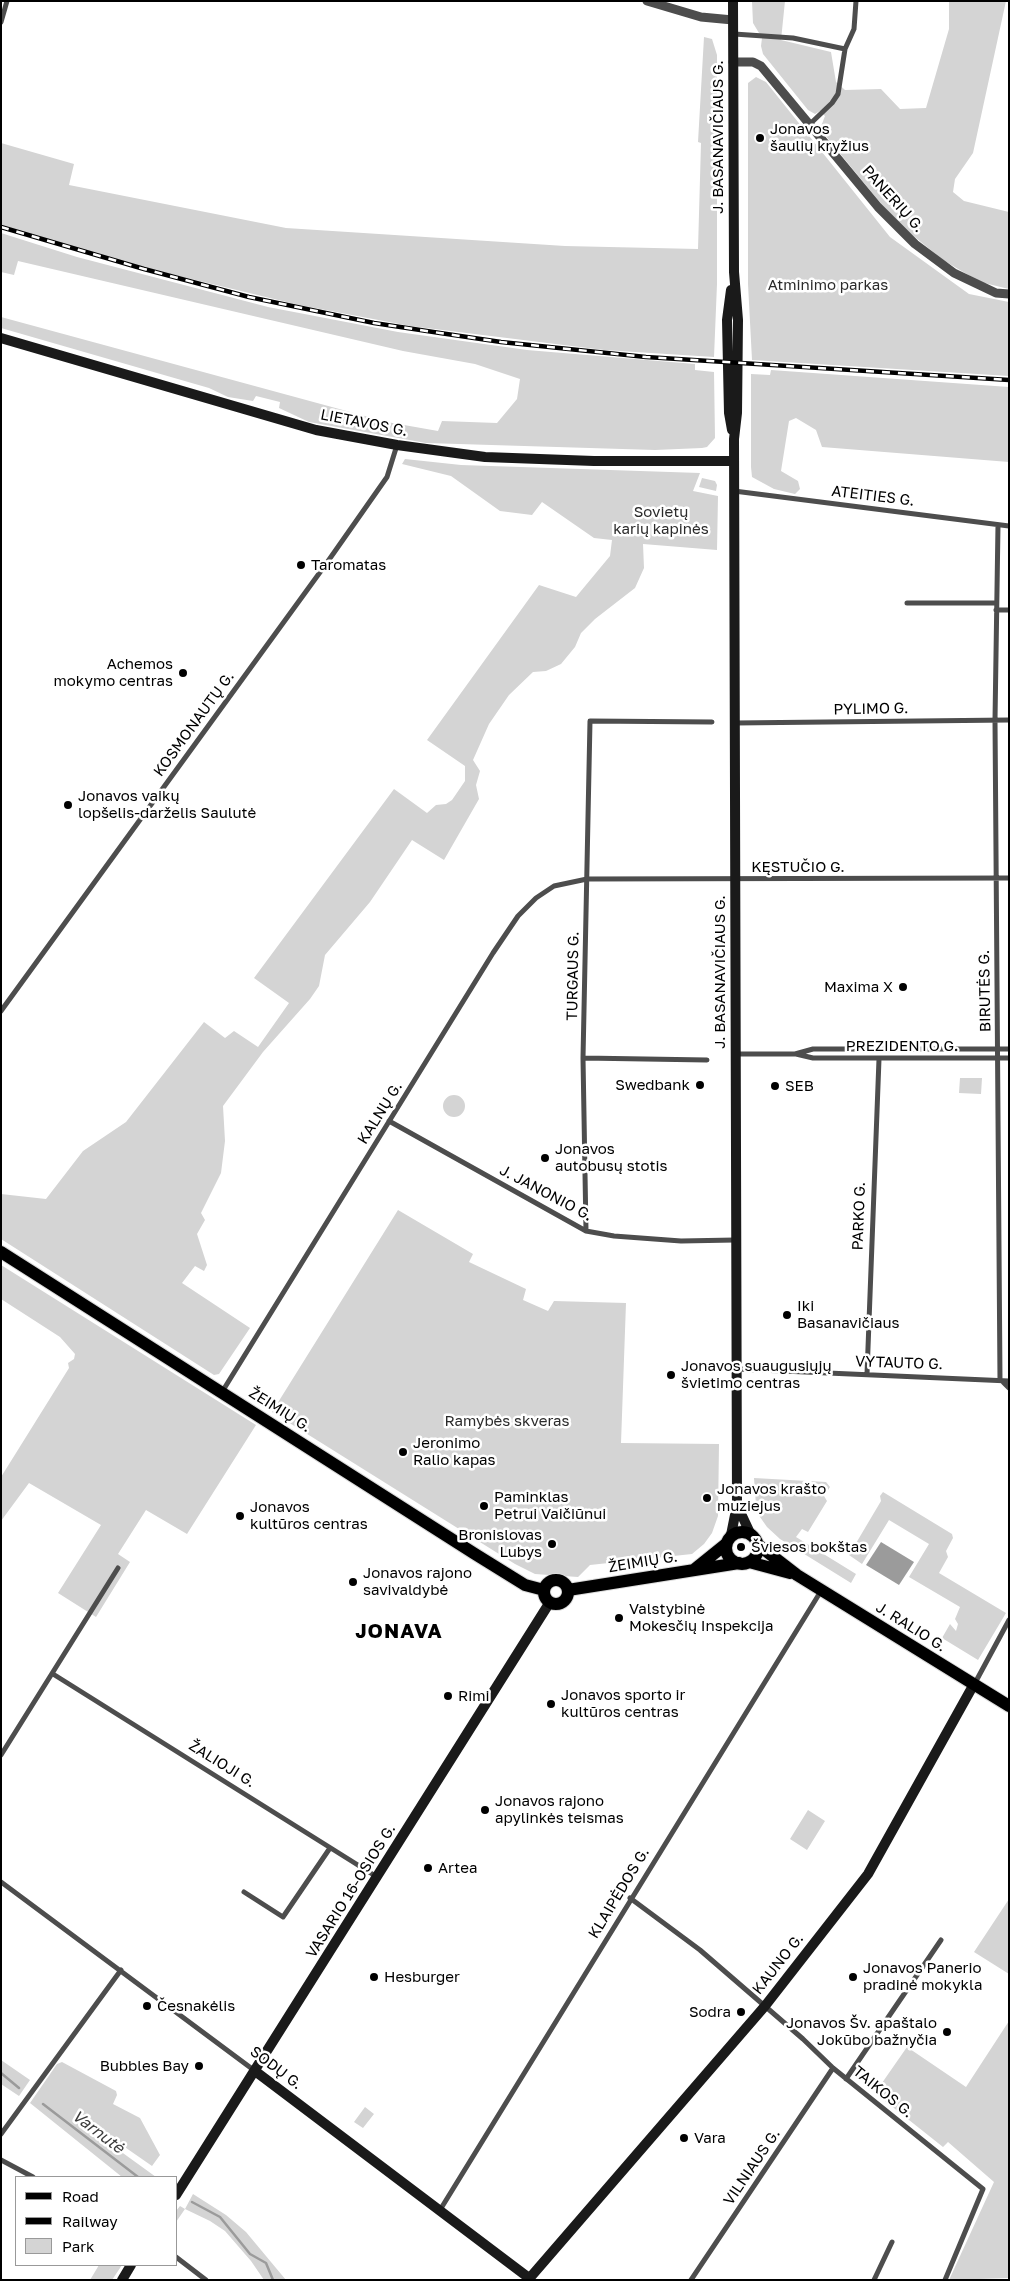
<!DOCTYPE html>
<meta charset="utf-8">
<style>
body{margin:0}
#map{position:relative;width:1010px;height:2281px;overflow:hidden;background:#fff;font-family:"Golos Text",sans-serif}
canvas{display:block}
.frame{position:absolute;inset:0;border:2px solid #000;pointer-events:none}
.legend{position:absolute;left:15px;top:2176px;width:162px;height:90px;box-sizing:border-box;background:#fff;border:1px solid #999;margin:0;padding:6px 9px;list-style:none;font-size:15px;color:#000}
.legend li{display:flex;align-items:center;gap:10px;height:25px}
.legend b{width:25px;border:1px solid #999}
</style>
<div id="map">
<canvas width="1010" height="2281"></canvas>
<div class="frame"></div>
<ul class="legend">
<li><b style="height:6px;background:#000"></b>Road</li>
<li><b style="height:6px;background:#000"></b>Railway</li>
<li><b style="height:14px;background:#d4d4d4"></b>Park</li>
</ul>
</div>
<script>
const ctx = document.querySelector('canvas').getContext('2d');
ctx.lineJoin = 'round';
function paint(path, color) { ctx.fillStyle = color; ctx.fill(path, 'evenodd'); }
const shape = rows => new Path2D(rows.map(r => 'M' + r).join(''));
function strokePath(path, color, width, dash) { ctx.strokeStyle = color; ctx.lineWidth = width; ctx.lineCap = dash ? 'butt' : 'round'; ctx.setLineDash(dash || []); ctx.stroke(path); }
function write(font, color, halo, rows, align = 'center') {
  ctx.font = font + ' "Golos Text",sans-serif'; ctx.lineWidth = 5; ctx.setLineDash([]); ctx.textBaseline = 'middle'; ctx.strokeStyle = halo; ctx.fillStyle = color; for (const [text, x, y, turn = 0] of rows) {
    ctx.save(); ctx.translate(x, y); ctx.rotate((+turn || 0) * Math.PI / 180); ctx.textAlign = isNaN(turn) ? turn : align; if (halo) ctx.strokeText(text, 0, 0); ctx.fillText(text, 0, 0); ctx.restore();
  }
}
const green = shape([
 [752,1,785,1,781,40,831,52,836,82,845,90,881,89,900,109,926,108,949,29,949,1,1006,1,973,153,955,179,953,192,964,201,1009,212,1009,289,980,282,943,260,905,229,878,200,820,129,825,116,820,111,815,114,808,110,763,54,761,46,762,38,753,23],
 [704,37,712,39,717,55,717,284,714,357,604,350,410,326,299,305,162,272,73,248,1,225,1,143,74,164,69,185,286,228,565,246,698,249,701,143,698,142],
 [756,77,766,82,890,237,969,294,1009,302,1009,376,752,360,748,284,748,83],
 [1,233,77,257,268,307,398,332,527,350,695,364,695,370,714,372,715,438,707,447,702,448,655,450,426,443,309,422,279,408,280,402,256,396,253,401,228,397,209,388,1,328,1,317,387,422,438,431,442,421,497,423,517,399,520,379,475,364,403,351,18,261,14,275,1,272],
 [771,370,1009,387,1009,462,822,447,816,430,796,418,789,421,781,471,798,481,800,489,795,494,774,489,752,477,751,467,751,374,770,375],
 [405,459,461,465,700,473,693,491,718,496,717,550,643,544,644,568,635,588,595,619,581,633,575,647,561,664,546,671,533,672,509,695,489,724,473,760,480,771,476,785,479,799,444,860,412,840,370,902,325,955,319,986,310,999,263,1052,223,1106,225,1141,221,1173,201,1213,205,1220,197,1234,207,1265,204,1271,195,1266,182,1283,250,1328,219,1374,214,1375,1,1239,1,1194,46,1199,83,1151,126,1122,204,1022,225,1038,234,1031,258,1047,289,1003,254,978,394,789,427,813,436,805,446,804,452,800,465,781,465,766,427,740,539,585,576,597,610,556,612,540,594,538,542,502,532,515,500,511,451,476,402,464],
 [702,478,715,481,717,485,716,491,699,487],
 [960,1078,982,1078,981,1094,959,1093],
 '443 1106a11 11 0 1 1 22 0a11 11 0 1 1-22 0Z',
 [398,1210,473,1254,469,1262,526,1289,523,1300,548,1311,554,1301,626,1303,621,1443,719,1444,718,1516,712,1533,704,1544,692,1554,590,1565,578,1577,535,1574,515,1564,272,1412],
 [1,1265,256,1425,187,1534,146,1510,118,1554,130,1562,96,1617,58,1593,101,1525,29,1483,1,1521,1,1477,69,1368,68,1363,74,1359,75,1354,60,1337,1,1299],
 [754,1478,826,1482,830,1487,824,1496,827,1501,808,1532,802,1529,796,1537,856,1574,851,1583,780,1539,767,1527,760,1517,756,1505],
 [883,1492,952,1534,953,1538,946,1551,948,1557,939,1573,1006,1613,978,1660,942,1638,950,1624,956,1631,958,1624,955,1619,960,1607,909,1577,929,1544,889,1520,862,1564,849,1555,881,1501,880,1496],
 [808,1810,825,1821,807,1850,790,1839],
 [1009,1899,1009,1974,974,1952],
 [1009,2021,1009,2278,949,2280,994,2182,948,2142,943,2147,875,2093,907,2047,966,2087],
 [1,2060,30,2080,19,2096,1,2084],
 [62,2062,116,2091,117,2095,113,2104,140,2118,160,2155,152,2166,83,2118,80,2122,156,2177,122,2177,30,2103,57,2064],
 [365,2107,374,2114,363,2128,354,2122],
 [193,2194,226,2215,246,2232,286,2280,264,2280,251,2261,225,2231,210,2221,185,2209,176,2222,176,2211,180,2206,185,2209],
 [99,2265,122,2265,112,2280,90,2280]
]);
const water = shape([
 [881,1542,914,1562,899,1585,866,1565]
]);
const stream = shape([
 [1,2073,19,2088],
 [43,2104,138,2177],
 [192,2202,220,2217,250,2254,266,2263,273,2280]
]);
const minor = shape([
 [1,22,7,1],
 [734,34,793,38,845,49],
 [810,124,832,103,838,94,845,49,854,29,856,1],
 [734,491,1009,526],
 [998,525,995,720,1000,1380],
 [907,603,996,603],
 [996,610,1009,610],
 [735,723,1009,720],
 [1,1011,326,564,387,477,397,445],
 [735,1054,795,1054,813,1049,1009,1049],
 [796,1054,813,1058,1009,1058],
 [583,1058,707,1060],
 [389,1121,586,1231,614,1236,681,1241,735,1240],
 [586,1231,583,1058,590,721,712,722],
 [737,1369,1009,1381],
 [867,1374,879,1059],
 [1001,1380,1009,1388],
 [222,1392,493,953,518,916,536,898,554,886,587,879,1009,878],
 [53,1674,377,1877],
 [975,1683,1009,1620],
 [1,1755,118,1568],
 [1,1882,255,2071],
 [244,1892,283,1917,330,1848],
 [630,1898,700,1950,803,2039,833,2068,983,2189,945,2280],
 [846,2079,941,1940],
 [1,2134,121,1970],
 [1,2160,33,2177],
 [440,2210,821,1591],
 [176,2257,206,2280],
 [691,2280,833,2068],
 [874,2280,892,2242]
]);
const tertiary = shape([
 [647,1,701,17,733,20],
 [733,62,753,62,761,66,878,207,915,244,954,273,996,293,1009,294]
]);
const secondary = shape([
 [731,290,727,320,729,413,732,430],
 [1,338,316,430,397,445,485,457,594,461,734,461],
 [737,1505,751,1535],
 [731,1535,737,1505,734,439,737,413,738,320,734,272,733,1],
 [255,2071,529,2278],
 [176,2195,550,1602],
 [122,2280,131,2265],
 [528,2280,765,2006,868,1874,974,1684]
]);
const primary = shape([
 [1,1252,475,1554,525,1585,544,1590],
 '726 1548a16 16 0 1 1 32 0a16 16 0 1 1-32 0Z',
 [757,1544,797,1575,1009,1706],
 [749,1562,790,1573],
 [695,1569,726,1544],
 '544 1592a12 12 0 1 1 24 0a12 12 0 1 1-24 0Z',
 [568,1590,739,1563]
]);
const rail = shape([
 [1,227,144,269,249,297,374,323,440,333,501,342,646,357,1009,380]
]);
const markers = [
 [760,138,5,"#000"],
 [301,565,5,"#000"],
 [183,673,5,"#000"],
 [68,805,5,"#000"],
 [903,987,5,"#000"],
 [700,1085,5,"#000"],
 [775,1086,5,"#000"],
 [545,1158,5,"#000"],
 [787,1315,5,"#000"],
 [671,1375,5,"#000"],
 [403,1452,5,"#000"],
 [707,1498,5,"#000"],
 [484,1506,5,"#000"],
 [240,1516,5,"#000"],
 [552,1544,5,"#000"],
 [741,1547,5,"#000"],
 [353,1582,5,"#000"],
 [619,1618,5,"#000"],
 [448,1696,5,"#000"],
 [551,1704,5,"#000"],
 [485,1810,5,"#000"],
 [428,1868,5,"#000"],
 [374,1977,5,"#000"],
 [853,1977,5,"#000"],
 [147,2006,5,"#000"],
 [741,2012,5,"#000"],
 [947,2032,5,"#000"],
 [199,2066,5,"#000"],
 [684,2138,5,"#000"]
];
const poiNames = [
 ["Jonavos",770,129],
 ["šaulių kryžius",770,146],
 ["Taromatas",311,565],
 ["Achemos",173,664,"right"],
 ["mokymo centras",173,681,"right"],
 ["Jonavos vaikų",78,796],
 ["lopšelis-darželis Saulutė",78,813],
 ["Maxima X",893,987,"right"],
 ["Swedbank",690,1085,"right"],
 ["SEB",785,1086],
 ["Jonavos",555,1149],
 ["autobusų stotis",555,1166],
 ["Iki",797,1306],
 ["Basanavičiaus",797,1323],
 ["Jonavos suaugusiųjų",681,1366],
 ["švietimo centras",681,1383],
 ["Jeronimo",413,1443],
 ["Ralio kapas",413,1460],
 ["Jonavos krašto",717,1489],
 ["muziejus",717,1506],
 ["Paminklas",494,1497],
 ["Petrui Vaičiūnui",494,1514],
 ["Jonavos",250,1507],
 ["kultūros centras",250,1524],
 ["Bronislovas",542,1535,"right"],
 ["Lubys",542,1552,"right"],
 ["Šviesos bokštas",751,1547],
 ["Jonavos rajono",363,1573],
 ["savivaldybė",363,1590],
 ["Valstybinė",629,1609],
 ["Mokesčių Inspekcija",629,1626],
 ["Jonavos sporto ir",561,1695],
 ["kultūros centras",561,1712],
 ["Rimi",458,1696],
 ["Jonavos rajono",495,1801],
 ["apylinkės teismas",495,1818],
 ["Artea",438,1868],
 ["Jonavos Panerio",863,1968],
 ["pradinė mokykla",863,1985],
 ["Hesburger",384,1977],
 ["Česnakėlis",157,2006],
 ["Sodra",731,2012,"right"],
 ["Jonavos Šv. apaštalo",937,2023,"right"],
 ["Jokūbo bažnyčia",937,2040,"right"],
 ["Bubbles Bay",189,2066,"right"],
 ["Vara",694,2138]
];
const streetNames = [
 ["J. BASANAVIČIAUS G.",718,137,-90],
 ["PANERIŲ G.",893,199,48],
 ["LIETAVOS G.",364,423,11],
 ["ATEITIES G.",873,496,7],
 ["PYLIMO G.",871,709,-1],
 ["KOSMONAUTŲ G.",194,724,-54],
 ["KĘSTUČIO G.",798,867],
 ["J. BASANAVIČIAUS G.",720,972,-90],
 ["TURGAUS G.",573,976,-89],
 ["BIRUTĖS G.",985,991,-91],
 ["PREZIDENTO G.",902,1046],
 ["KALNŲ G.",380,1113,-58],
 ["J. JANONIO G.",546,1193,28],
 ["PARKO G.",859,1216,-88],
 ["VYTAUTO G.",899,1363,2],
 ["ŽEIMIŲ G.",280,1410,32],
 ["ŽEIMIŲ G.",643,1562,-9],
 ["J. RALIO G.",911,1627,32],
 ["ŽALIOJI G.",222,1764,32],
 ["VASARIO 16-OSIOS G.",351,1891,-58],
 ["KLAIPĖDOS G.",619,1893,-59],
 ["KAUNO G.",778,1964,-52],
 ["SODŲ G.",276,2068,37],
 ["TAIKOS G.",883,2092,39],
 ["VILNIAUS G.",752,2167,-56]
];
const parkNames = [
 ["Atminimo parkas",828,285],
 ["Sovietų",661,512],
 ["karių kapinės",661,529],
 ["Ramybės skveras",507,1421]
];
const waterNames = [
 ["Varnutė",98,2132,37]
];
const districtNames = [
 ["JONAVA",399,1632]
];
paint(green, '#d4d4d4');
paint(water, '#9b9b9b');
strokePath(stream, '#9b9b9b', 2.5);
strokePath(primary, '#dbdbdb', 14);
strokePath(minor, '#4d4d4d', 5);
strokePath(tertiary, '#4d4d4d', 9);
strokePath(secondary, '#1a1a1a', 10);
strokePath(primary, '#000', 12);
strokePath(rail, '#000', 4.5);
strokePath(rail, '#fff', 2.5, [8]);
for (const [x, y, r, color] of markers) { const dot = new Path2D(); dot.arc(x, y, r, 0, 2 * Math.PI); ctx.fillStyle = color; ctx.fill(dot); strokePath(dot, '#fff', 2); }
write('15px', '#000', '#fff', poiNames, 'left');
write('15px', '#000', '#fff', streetNames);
write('15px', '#2b2b2b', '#fff', parkNames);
write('italic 16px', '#3c3c3c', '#fff', waterNames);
ctx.letterSpacing = '1px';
write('bold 20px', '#000', '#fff', districtNames);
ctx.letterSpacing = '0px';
</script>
